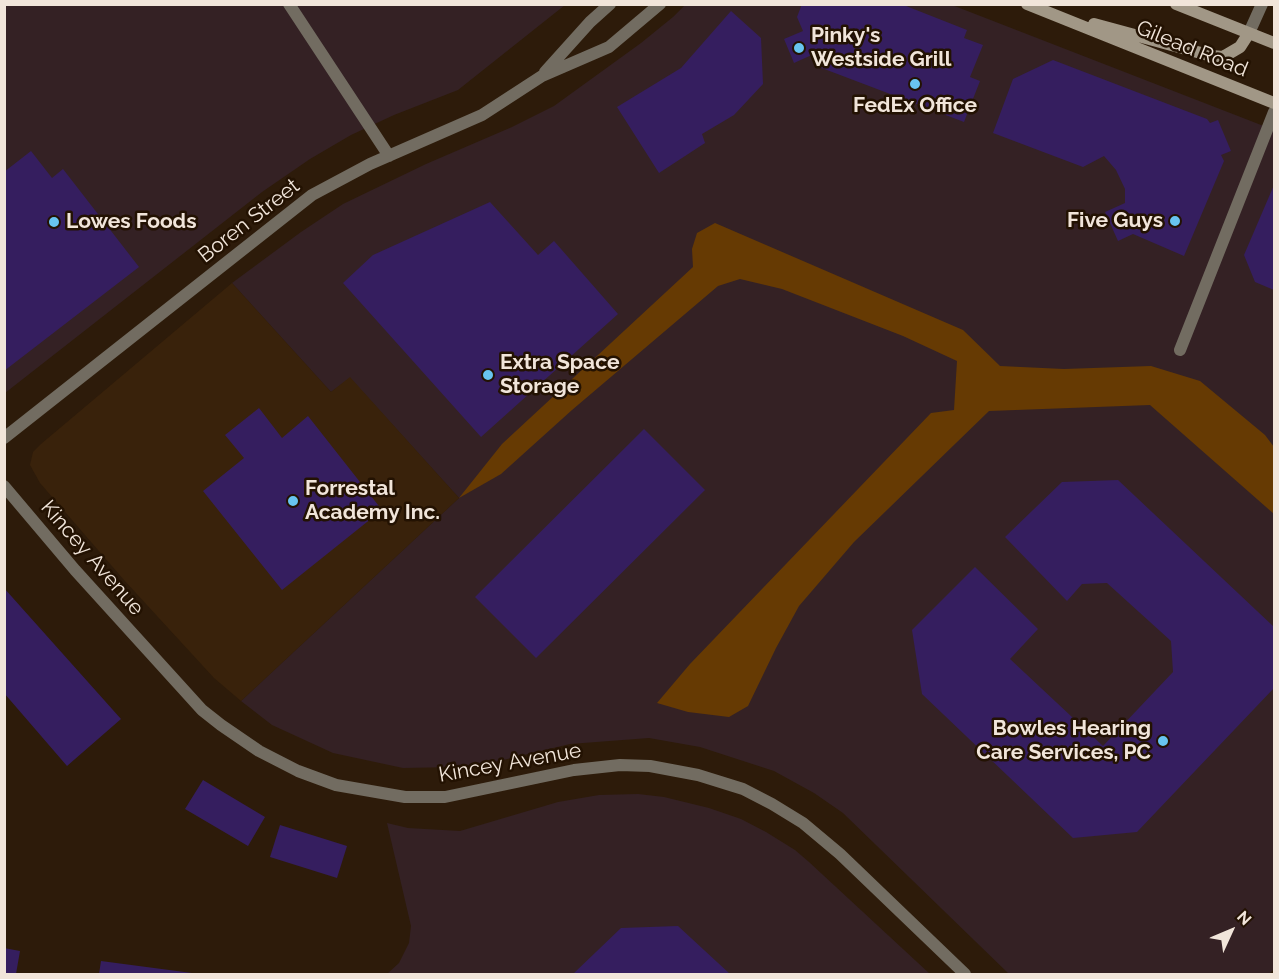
<!DOCTYPE html>
<style>
body{margin:0}
#map{position:relative;width:1279px;height:979px;overflow:hidden;background:#2d1b0a;font-family:Raleway,sans-serif}
canvas{display:block}
.frame{position:absolute;inset:0;border:6px solid #f1e5da;pointer-events:none}
.north{position:absolute;left:1201px;top:901px;width:60px;height:60px;-webkit-text-stroke:4px #231202;paint-order:stroke;rotate:46deg;font-size:16px;font-weight:700;line-height:24px;text-align:center;color:#f1e5da}
.north::after{content:'';display:block;margin:auto;width:21px;height:27px;background:#f1e5da;clip-path:polygon(50% 0,100% 100%,50% 72%,0 100%)}
</style>
<div id="map">
<canvas width="1279" height="979"></canvas>
<div class="frame"></div>
<div class="north">N</div>
</div>
<script>
const ctx = document.querySelector('canvas').getContext('2d');
ctx.lineJoin = 'round';
function paint(path, color) { ctx.fillStyle = color; ctx.fill(path, 'evenodd'); }
const shape = rows => new Path2D(rows.map(r => 'M' + r).join(''));
function strokePath(path, color, width, dash) { ctx.strokeStyle = color; ctx.lineWidth = width; ctx.lineCap = dash ? 'butt' : 'round'; ctx.setLineDash(dash || []); ctx.stroke(path); }
function write(font, color, halo, rows, align = 'center') {
  ctx.font = font + ' Raleway,sans-serif'; ctx.lineWidth = 5; ctx.setLineDash([]); ctx.textBaseline = 'middle'; ctx.strokeStyle = halo; ctx.fillStyle = color; for (const [text, x, y, turn = 0] of rows) {
    ctx.save(); ctx.translate(x, y); ctx.rotate((+turn || 0) * Math.PI / 180); ctx.textAlign = isNaN(turn) ? turn : align; if (halo) ctx.strokeText(text, 0, 0); ctx.fillText(text, 0, 0); ctx.restore();
  }
}
const commercial = shape([
 [5,5,565,5,458,90,394,115,351,135,310,159,262,192,5,393],
 [685,5,952,5,1274,130,1274,969,1269,974,1009,974,843,813,814,793,774,771,700,747,649,738,570,744,499,761,456,767,403,768,333,753,272,725,241,701,459,498,350,378,331,392,232,283,301,232,343,204,426,164,512,127,554,106,641,43,673,17],
 [638,794,664,797,709,808,741,819,766,832,795,850,809,862,930,974,387,974,399,963,409,943,411,926,387,823,408,828,460,831,558,802,599,795]
]);
const built = shape([
 [232,283,331,392,350,377,459,498,241,701,214,678,124,580,40,483,30,465,33,452,41,444]
]);
const forest = shape([
 [715,223,963,330,1000,366,1064,369,1151,366,1200,381,1265,435,1274,447,1274,514,1150,405,989,411,854,542,799,606,776,648,748,706,729,717,688,712,657,703,690,664,931,413,954,410,957,361,903,336,782,289,740,279,718,286,572,410,501,474,459,498,502,444,693,267,692,249,697,233]
]);
const building = shape([
 [802,4,901,4,967,30,964,38,983,45,970,77,980,81,964,122,819,67,814,54,794,63,784,39,803,31,797,17],
 [731,11,761,38,763,84,734,115,702,134,705,143,659,173,617,107,681,68],
 [1053,60,1207,119,1210,123,1218,120,1231,151,1221,155,1224,161,1184,256,1133,234,1118,241,1105,212,1125,203,1125,189,1116,170,1104,156,1083,167,993,133,1013,79],
 [31,151,52,178,63,169,139,267,4,371,4,172],
 [1274,185,1274,290,1255,282,1244,255],
 [490,202,538,255,554,241,618,314,481,437,343,283,373,255],
 [259,408,282,438,308,416,382,510,282,590,203,491,244,458,225,435],
 [644,429,705,490,536,658,475,597],
 [1118,480,1274,627,1274,688,1137,832,1073,838,922,694,912,630,975,567,1038,629,1010,659,1103,746,1173,672,1171,641,1107,583,1082,584,1067,601,1005,537,1062,482],
 [4,588,121,719,67,766,4,693],
 [203,780,265,817,248,846,185,809],
 [280,825,347,846,337,878,270,857],
 [678,926,730,974,573,974,621,928],
 [4,948,20,951,16,974,4,974],
 [101,961,192,973,192,974,99,974]
]);
const street = shape([
 [289,4,389,156],
 [1249,33,1262,4],
 [545,72,590,22,610,4],
 [1180,350,1274,112],
 [4,438,312,195,370,164,482,115,542,76,609,47,660,4],
 [4,486,75,570,202,710,221,725,259,751,298,771,336,785,405,797,445,797,574,770,620,765,650,766,698,775,743,789,772,804,803,823,840,854,965,974]
]);
const secondary = shape([
 [1027,4,1274,103],
 [1176,4,1274,43],
 [1094,24,1212,56,1223,57,1240,47,1249,33]
]);
const markers = [
 [799,48,6,"#68c4f0"],
 [915,84,6,"#68c4f0"],
 [1175,221,6,"#68c4f0"],
 [54,222,6,"#68c4f0"],
 [488,375,6,"#68c4f0"],
 [293,501,6,"#68c4f0"],
 [1163,741,6,"#68c4f0"]
];
const poiNames = [
 ["Pinky's",811,36],
 ["Westside Grill",811,60],
 ["FedEx Office",915,106,"center"],
 ["Five Guys",1163,221,"right"],
 ["Lowes Foods",66,222],
 ["Extra Space",500,363],
 ["Storage",500,387],
 ["Forrestal",305,489],
 ["Academy Inc.",305,513],
 ["Bowles Hearing",1151,729,"right"],
 ["Care Services, PC",1151,753,"right"]
];
const streetNames = [
 ["Gilead Road",1192,49,22],
 ["Boren Street",249,221,-38],
 ["Kincey Avenue",92,558,49],
 ["Kincey Avenue",510,763,-10]
];
paint(commercial, '#342124');
paint(built, '#39220b');
paint(forest, '#663a03');
paint(building, '#351e5f');
strokePath(street, '#726c61', 12);
strokePath(secondary, '#a19786', 12);
for (const [x, y, r, color] of markers) { const dot = new Path2D(); dot.arc(x, y, r, 0, 2 * Math.PI); ctx.fillStyle = color; ctx.fill(dot); strokePath(dot, '#231202', 2); }
write('bold 21px', '#f1e5da', '#231202', poiNames, 'left');
write('21px', '#f1e5da', '#231202', streetNames);
</script>
